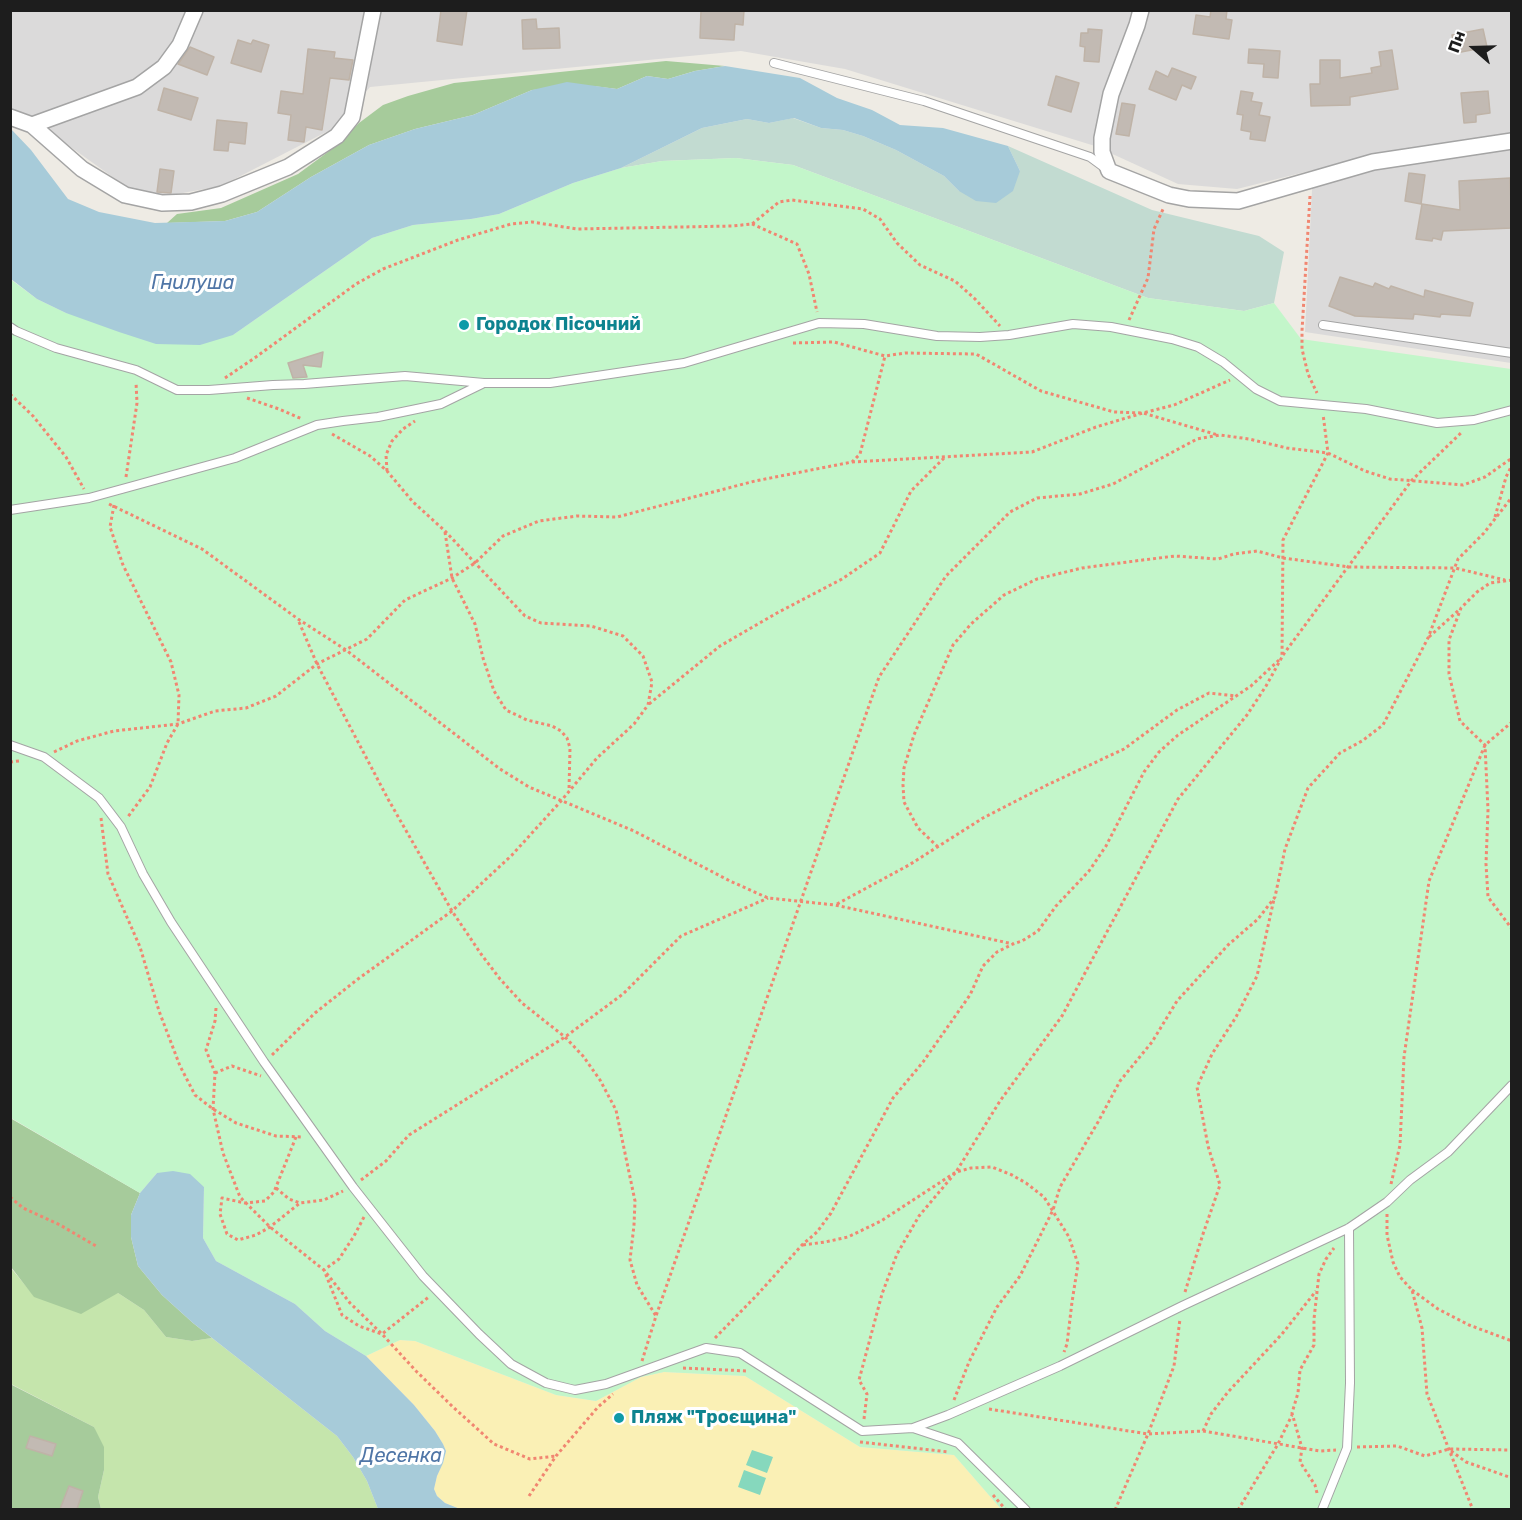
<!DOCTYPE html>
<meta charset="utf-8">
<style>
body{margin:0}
#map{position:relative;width:1522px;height:1520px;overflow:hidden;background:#eeebe4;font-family:Rubik,sans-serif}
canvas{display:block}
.frame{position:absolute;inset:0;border:12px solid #1d1d1d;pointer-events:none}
.north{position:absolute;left:1444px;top:18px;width:60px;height:60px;-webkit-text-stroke:4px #fff;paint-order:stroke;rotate:290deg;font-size:16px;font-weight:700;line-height:24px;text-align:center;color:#1d1d1d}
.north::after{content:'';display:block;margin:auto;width:21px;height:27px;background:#1d1d1d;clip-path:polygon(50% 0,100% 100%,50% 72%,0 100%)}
</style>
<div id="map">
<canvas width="1522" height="1520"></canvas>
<div class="frame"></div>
<div class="north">Пн</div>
</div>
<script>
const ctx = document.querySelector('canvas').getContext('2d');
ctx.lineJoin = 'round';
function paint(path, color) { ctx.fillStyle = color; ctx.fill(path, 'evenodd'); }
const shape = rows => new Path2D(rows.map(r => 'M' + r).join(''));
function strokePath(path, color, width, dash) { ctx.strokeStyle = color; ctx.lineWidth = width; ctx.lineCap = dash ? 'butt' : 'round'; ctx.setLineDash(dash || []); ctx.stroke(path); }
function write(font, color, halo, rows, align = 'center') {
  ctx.font = font + ' Rubik,sans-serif'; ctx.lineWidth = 6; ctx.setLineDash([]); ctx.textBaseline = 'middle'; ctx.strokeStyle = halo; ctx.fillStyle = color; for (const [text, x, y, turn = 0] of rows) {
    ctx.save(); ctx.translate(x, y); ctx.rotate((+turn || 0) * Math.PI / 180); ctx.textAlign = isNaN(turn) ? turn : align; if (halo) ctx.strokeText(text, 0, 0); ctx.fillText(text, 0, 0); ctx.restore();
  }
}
const residential = shape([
 [11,11,1511,11,1511,363,1305,332,1313,170,1237,189,1178,184,1095,146,845,69,741,51,370,87,332,129,221,186,166,196,128,188,26,115,11,111]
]);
const grass = shape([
 [10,1267,35,1297,118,1293,144,1310,166,1337,192,1341,212,1338,337,1436,353,1457,367,1481,378,1509,101,1509,98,1497,104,1470,94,1427,11,1384]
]);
const forest = shape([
 [666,61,725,66,695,71,668,79,647,76,617,89,593,86,532,90,473,115,415,129,369,145,311,177,257,212,225,221,167,223,177,214,221,208,298,174,336,146,359,123,383,105,408,96,454,83],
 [10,1118,140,1193,131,1215,131,1237,138,1266,162,1295,193,1323,212,1338,192,1341,166,1337,144,1310,118,1293,81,1314,34,1297,11,1267],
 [10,1384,94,1427,104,1447,104,1470,98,1497,101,1509,11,1509]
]);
const wetland = shape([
 [793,118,821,128,843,130,863,136,896,150,944,176,959,191,1020,171,1008,146,1152,210,1259,236,1284,252,1274,303,1244,311,1148,298,793,165,736,158,662,161,621,168,702,128,747,119,769,123]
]);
const sand = shape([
 [400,1340,415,1341,556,1395,596,1401,641,1377,664,1372,745,1376,860,1447,954,1455,1001,1509,460,1509,445,1503,437,1496,434,1489,437,1476,443,1463,446,1451,443,1444,435,1431,414,1405,366,1356]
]);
const park = shape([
 [736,158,793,165,1148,298,1244,311,1274,303,1301,339,1511,369,1511,1509,1001,1509,954,1455,860,1447,745,1376,664,1372,641,1377,596,1401,556,1395,415,1341,400,1340,366,1356,325,1331,295,1304,216,1261,203,1238,204,1187,157,1173,140,1193,11,1118,10,279,37,299,66,313,233,335,372,238,413,225,471,219,499,214,573,183,621,168,662,161]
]);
const pitch = shape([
 [752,1450,773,1457,767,1473,746,1465],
 [744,1470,766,1478,760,1495,738,1487]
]);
const water = shape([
 [725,66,800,78,837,98,872,110,900,125,943,128,1008,146,1020,171,1013,191,996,203,976,201,959,191,944,176,896,150,863,136,843,130,821,128,794,118,769,123,747,119,702,128,621,168,573,183,499,214,471,219,413,225,372,238,233,335,200,345,156,344,119,332,66,313,37,299,11,279,11,129,31,150,68,199,99,212,155,223,225,221,257,212,311,177,369,145,415,129,473,115,532,90,567,82,617,89,647,76,668,79,695,71],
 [173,1171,190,1174,204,1187,203,1238,216,1261,295,1304,325,1331,366,1356,414,1405,435,1431,443,1444,446,1451,443,1463,437,1476,434,1489,437,1496,445,1503,460,1509,378,1509,367,1481,353,1457,337,1436,193,1323,162,1295,138,1266,131,1237,131,1215,140,1193,157,1173]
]);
const building = shape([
 [441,10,467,10,462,45,437,41,441,10],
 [701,10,744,10,743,25,735,24,734,40,700,38,701,10],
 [1211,10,1227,10,1226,19,1232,20,1229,39,1193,34,1196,15,1210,17,1211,10],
 [536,19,537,29,559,28,560,48,523,49,522,20,536,19],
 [1088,29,1102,30,1099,62,1084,61,1085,47,1080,46,1081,33,1088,33,1088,29],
 [1483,29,1487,47,1456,53,1452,35,1483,29],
 [238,40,251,44,253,40,269,45,261,72,231,63,238,40],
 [190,47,214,57,207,75,178,64,190,47],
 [308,49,335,52,334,58,353,60,349,80,330,78,322,130,306,127,304,142,288,140,291,115,278,113,281,91,303,94,308,49],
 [1249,49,1280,51,1278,78,1263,77,1264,64,1248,63,1249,49],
 [1392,50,1398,89,1350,97,1350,105,1311,106,1310,84,1320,84,1320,60,1340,60,1340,78,1372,73,1371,68,1381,66,1379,52,1392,50],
 [1172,68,1196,77,1191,89,1182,85,1176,100,1149,89,1156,71,1168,77,1172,68],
 [1056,76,1079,83,1071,112,1048,105,1056,76],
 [164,88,198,98,191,120,158,110,164,88],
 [1241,91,1253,93,1251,101,1262,103,1259,115,1270,117,1265,141,1250,139,1251,132,1241,130,1243,115,1237,114,1241,91],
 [1488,91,1490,113,1476,115,1476,122,1464,123,1461,93,1488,91],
 [1122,103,1135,105,1129,136,1116,134,1122,103],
 [217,120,247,123,245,144,229,142,228,151,214,150,217,120],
 [160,169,174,171,171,193,157,192,160,169],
 [1409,173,1425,175,1421,204,1405,201,1409,173],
 [1510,178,1512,228,1443,231,1441,240,1433,238,1432,241,1416,239,1422,204,1460,210,1459,181,1510,178],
 [1340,277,1373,287,1375,283,1389,289,1391,286,1424,297,1425,290,1473,303,1470,316,1441,314,1440,317,1414,314,1413,319,1355,316,1329,306,1340,277],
 [323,352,321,367,303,365,307,377,293,378,288,363,323,352],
 [30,1436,56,1444,52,1456,26,1448,30,1436],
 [69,1486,83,1491,77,1509,60,1509,69,1486]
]);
const path = shape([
 [1310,196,1302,331,1302,349,1308,374,1317,393],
 [752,224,797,244,809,274,817,312],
 [1129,320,1148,278,1154,229,1164,207],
 [793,343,834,342,885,356,905,353,976,354,1041,391,1114,412,1143,413,1218,435],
 [225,378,256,357,356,284,383,269,458,240,511,224,532,222,577,229,732,226,752,224,779,202,792,200,863,209,880,219,897,243,920,265,955,281,975,299,1000,326],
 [10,394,33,416,66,457,84,489],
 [247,398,279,409,302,419],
 [852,462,1032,452,1096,427,1143,413,1174,405,1230,380],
 [387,471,386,455,392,441,403,429,415,421],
 [126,477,137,403,136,382],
 [109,504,202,549,298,619,346,650,500,769,529,787,634,831,730,881,768,898,835,905,1013,944],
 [114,505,110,527,123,565,171,662,179,695,178,724,167,743,150,787,127,818],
 [1495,517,1506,477,1512,465],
 [445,532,452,578,475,624,483,658,494,691,506,710,527,720,552,726,561,731,567,738,570,748,569,790],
 [1512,580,1490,583,1477,592,1461,608,1449,640,1449,674,1460,721,1485,745,1488,810,1486,864,1488,897,1512,929],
 [299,622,317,664,388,799,452,911,481,954,500,979,522,1003,565,1037,583,1056,600,1080,616,1110,635,1201,634,1225,630,1260,637,1285,656,1316],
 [1429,637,1460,609],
 [1283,655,1412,480,1462,432],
 [649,704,720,646,777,613,842,579,880,553,911,491,944,458],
 [54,752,77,741,114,731,178,724,215,711,246,708,276,696,317,664,367,639,405,600,452,578,475,563,503,536,539,521,577,516,617,517,755,481,852,462,860,454,885,356],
 [10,762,19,761],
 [101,818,108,874,140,947,159,1011,180,1066,195,1095,213,1109,236,1123,276,1136,303,1137],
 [938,847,918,828,904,802,903,785,904,768,914,735,953,645,971,624,1004,595,1037,579,1082,568,1135,561,1175,556,1218,559,1234,554,1257,551,1283,558,1349,567,1455,568,1505,580],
 [837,904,909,865,983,818,1047,785,1124,749,1177,710,1209,693,1236,696],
 [216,1008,215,1021,206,1050,215,1073,213,1109,223,1153,240,1197,270,1227,324,1270,350,1303,382,1334,416,1371,453,1407,494,1444,530,1459,556,1456],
 [272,1055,315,1013,358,979,452,911,512,855,561,801,597,758,634,724,648,705,652,682,643,656,623,636,591,626,541,623,525,616,444,530,413,502,387,471,370,456,332,434],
 [215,1073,232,1066,261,1076],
 [296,1137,274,1192,265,1201,245,1203,222,1198,220,1214,227,1234,238,1240,256,1235,270,1227,300,1203,324,1200,343,1191],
 [361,1180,386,1161,409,1135,565,1037,623,994,681,936,768,898],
 [1391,1184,1400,1145,1404,1057,1429,881,1485,745,1512,722],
 [276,1188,289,1199,300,1203],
 [10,1197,23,1208,60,1225,96,1246],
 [1387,1214,1387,1235,1393,1262,1400,1277,1412,1290,1422,1328,1427,1394,1473,1510],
 [364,1217,354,1236,339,1259,324,1270,342,1315,359,1326,382,1334,430,1296],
 [803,1245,825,1242,848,1237,881,1221,956,1172,971,1168,992,1167,1012,1175,1026,1183,1044,1197,1069,1237,1078,1264,1072,1302,1067,1344,1064,1352],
 [1412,1290,1438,1309,1469,1325,1512,1341],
 [1185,1292,1203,1234,1220,1185,1208,1146,1197,1087,1212,1054,1236,1017,1257,976,1274,899],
 [715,1338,757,1295,802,1245,817,1232,831,1213,893,1098,923,1062,970,995,983,966,997,952,1013,944,1022,941,1038,931,1056,906,1089,871,1106,846,1144,772,1159,752,1178,735,1251,686,1279,660],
 [642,1361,656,1316,879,677,946,576,1010,512,1037,498,1080,494,1113,484,1197,439,1220,435,1249,439,1287,448,1328,453,1365,471,1390,479,1439,483,1463,485,1485,477,1512,458],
 [683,1368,748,1371],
 [954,1400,969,1362,997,1307,1020,1276,1053,1210,1060,1187,1098,1122,1120,1081,1152,1042,1177,1001,1228,945,1258,919,1275,897,1285,849,1308,788,1340,753,1362,741,1383,725,1428,638,1458,559,1484,533,1512,497],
 [989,1409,1148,1434,1203,1431,1320,1451,1336,1450],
 [864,1419,867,1394,859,1380,882,1294,897,1254,919,1216,956,1172,1000,1101,1062,1016,1178,799,1247,715,1266,686,1282,657,1283,540,1328,453,1323,414],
 [1203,1431,1211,1414,1228,1392,1282,1334,1316,1291],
 [860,1442,949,1452],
 [1357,1447,1397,1446,1425,1456,1449,1449,1512,1450],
 [1451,1451,1466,1462,1512,1478],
 [1317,1493,1315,1485,1300,1462,1302,1448,1292,1413,1298,1393,1300,1370,1314,1345,1314,1319,1319,1274,1326,1259,1334,1248],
 [993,1495,1006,1510],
 [529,1496,556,1456,598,1407,613,1394],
 [1115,1510,1148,1434,1174,1366,1180,1319],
 [1238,1510,1278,1444,1292,1415]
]);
const lane = shape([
 [774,63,924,101,1090,157,1105,168],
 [1323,325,1512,353],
 [10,327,16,331,56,348,136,370,177,390,209,390,273,385,304,384,405,376,484,383,550,383,684,363,819,323,864,324,937,336,980,337,1009,335,1073,324,1111,327,1172,339,1198,347,1223,362,1256,389,1280,401,1366,409,1437,423,1474,420,1512,410],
 [10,510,89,498,122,489,235,458,317,425,343,421,378,417,441,404,482,384],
 [10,745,44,757,99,798,121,827,143,874,171,922,264,1062,353,1187,423,1276,479,1334,511,1364,546,1383,575,1390,606,1384,706,1348,740,1353,862,1431,913,1428,958,1443,1026,1510],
 [913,1428,948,1415,1060,1366,1182,1306,1349,1228,1387,1202,1410,1180,1448,1152,1512,1085],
 [1322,1510,1347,1448,1350,1383,1349,1228]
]);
const street = shape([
 [1141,10,1137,25,1111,94,1102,138,1102,152,1109,171,1169,195,1189,199,1238,201,1373,162,1512,141],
 [10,117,32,125,82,169,125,195,162,203,191,202,222,194,288,167,337,136,352,117,373,10],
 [32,125,137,87,164,67,180,45,195,10]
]);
const markers = [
 [464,325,6,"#0f9aa8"],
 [619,1418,6,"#0f9aa8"]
];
const cultureNames = [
 ["Городок Пісочний",476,325],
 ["Пляж \"Троєщина\"",631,1418]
];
const waterNames = [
 ["Гнилуша",193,283],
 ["Десенка",401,1456]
];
paint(residential, '#dbdada');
paint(grass, '#c5e5ac');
paint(forest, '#a6cb9b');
paint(wetland, '#c2dbd1');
paint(sand, '#faf0b5');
paint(park, '#c3f6ca');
paint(pitch, '#86d8bd');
paint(water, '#a7cbd9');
paint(building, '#c2bab3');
strokePath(building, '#bfb3a7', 1.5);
strokePath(lane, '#a4a4a4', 10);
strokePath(street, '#a4a4a4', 18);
strokePath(path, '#f18671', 3, [3, 3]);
strokePath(lane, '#fff', 8);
strokePath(street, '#fff', 15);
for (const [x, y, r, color] of markers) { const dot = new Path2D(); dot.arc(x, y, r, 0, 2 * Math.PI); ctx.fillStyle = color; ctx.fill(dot); strokePath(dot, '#fff', 2); }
write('bold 18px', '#0d838f', '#fff', cultureNames, 'left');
write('italic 20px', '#5076a7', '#fff', waterNames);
</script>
